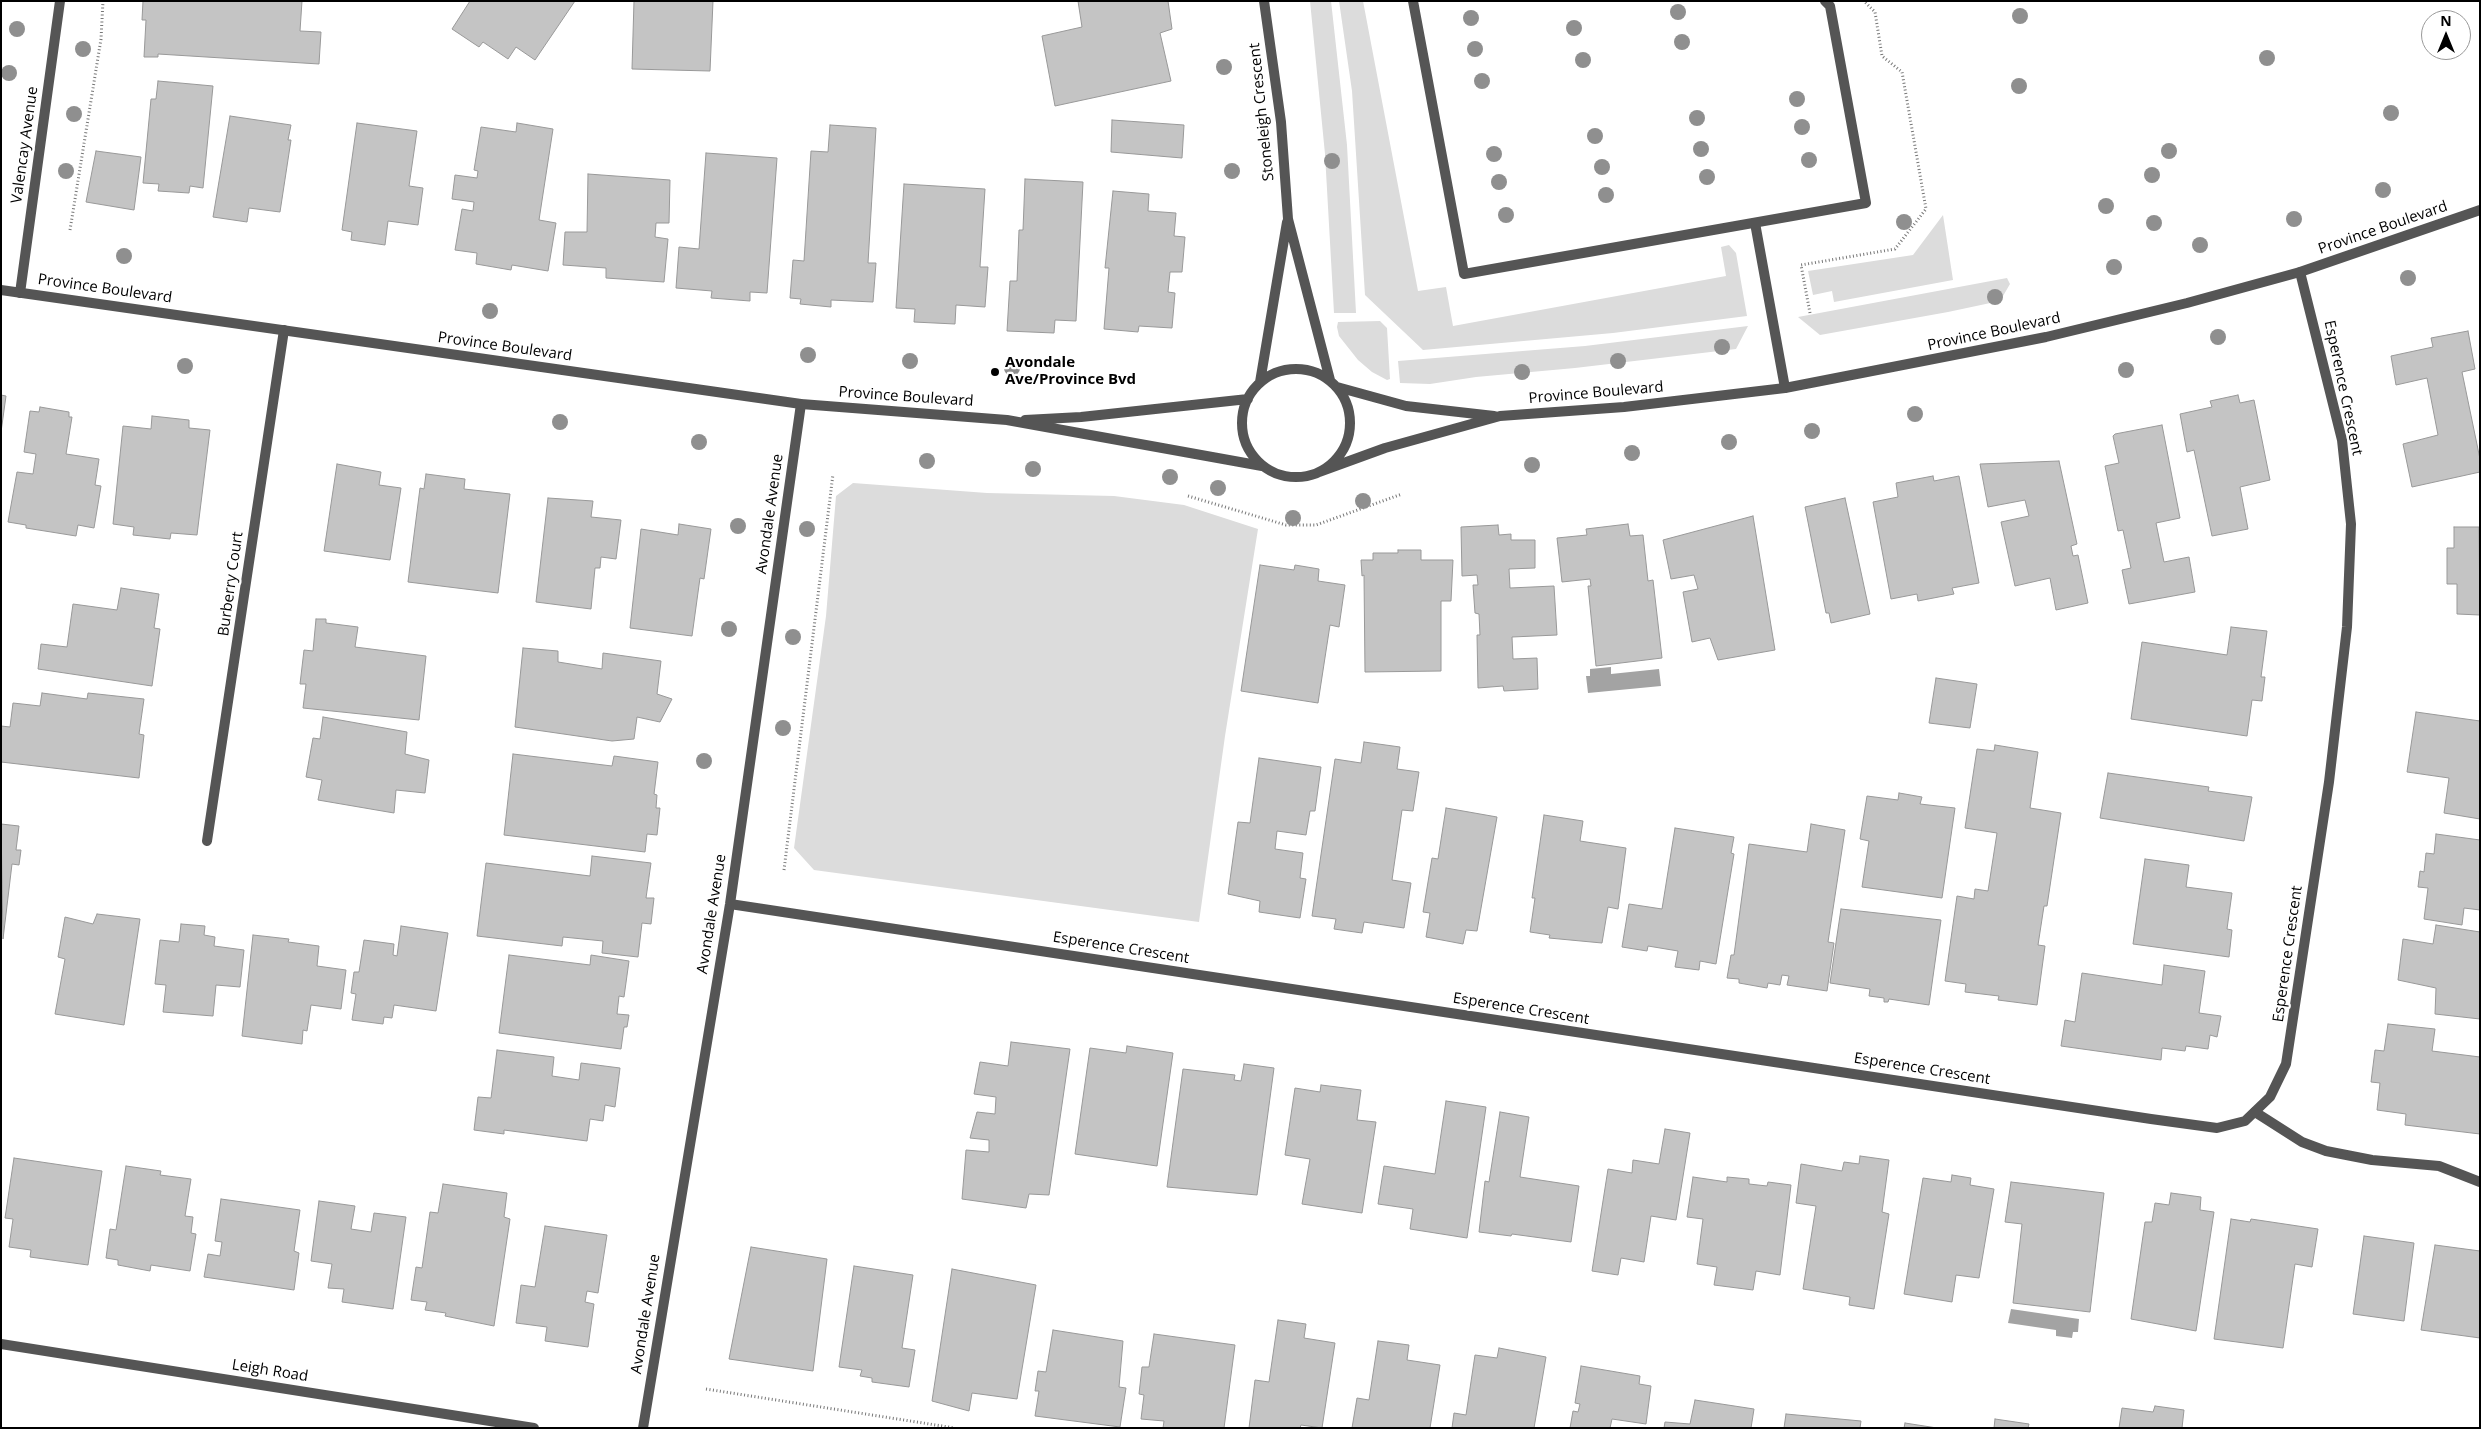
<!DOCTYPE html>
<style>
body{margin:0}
#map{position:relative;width:2481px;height:1429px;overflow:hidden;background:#fff;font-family:"Open Sans",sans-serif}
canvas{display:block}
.frame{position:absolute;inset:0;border:2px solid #000;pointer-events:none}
.north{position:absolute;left:2421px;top:10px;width:50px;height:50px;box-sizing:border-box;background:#fff;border:1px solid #999;border-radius:50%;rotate:0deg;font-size:14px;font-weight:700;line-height:20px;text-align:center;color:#000}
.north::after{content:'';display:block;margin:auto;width:18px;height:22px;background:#000;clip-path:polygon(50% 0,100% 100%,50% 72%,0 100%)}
</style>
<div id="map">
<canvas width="2481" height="1429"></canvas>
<div class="frame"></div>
<div class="north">N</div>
</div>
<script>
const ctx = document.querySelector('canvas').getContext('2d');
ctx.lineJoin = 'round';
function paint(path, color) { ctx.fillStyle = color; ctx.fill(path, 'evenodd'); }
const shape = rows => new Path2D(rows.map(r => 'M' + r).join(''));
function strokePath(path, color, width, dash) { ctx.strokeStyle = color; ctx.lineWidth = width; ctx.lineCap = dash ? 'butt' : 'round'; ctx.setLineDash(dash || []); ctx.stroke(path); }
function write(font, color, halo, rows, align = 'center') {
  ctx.font = font + ' "Open Sans",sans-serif'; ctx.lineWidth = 4.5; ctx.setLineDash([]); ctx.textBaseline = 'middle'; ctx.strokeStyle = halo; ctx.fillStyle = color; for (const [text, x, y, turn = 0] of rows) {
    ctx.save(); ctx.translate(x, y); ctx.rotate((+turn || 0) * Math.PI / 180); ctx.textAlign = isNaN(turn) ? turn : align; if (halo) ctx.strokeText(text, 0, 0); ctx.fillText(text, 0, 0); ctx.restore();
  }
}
const green = shape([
 [1310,1,1331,1,1347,145,1356,313,1334,313,1325,154],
 [1339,1,1363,1,1418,291,1446,287,1453,326,1726,276,1721,247,1729,245,1736,253,1747,316,1613,333,1423,350,1365,295,1352,91],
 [1943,215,1953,280,1834,302,1832,291,1813,295,1808,271,1913,255],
 [2007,278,2010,284,2003,296,1995,302,1948,312,1820,335,1798,317],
 [1380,321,1387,328,1390,379,1387,380,1372,372,1358,360,1339,336,1337,327,1338,322],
 [1748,326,1736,349,1575,368,1476,377,1430,384,1400,383,1398,361,1585,346],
 [853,483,987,493,1114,496,1184,505,1258,529,1225,736,1199,922,814,870,794,848,826,616,836,496]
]);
const water = shape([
 [1611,667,1611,674,1659,669,1661,686,1588,693,1586,676,1590,676,1590,669],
 [2011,1309,2079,1319,2078,1332,2073,1332,2072,1338,2056,1336,2056,1330,2008,1323]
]);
const building = shape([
 [143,1,302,1,300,31,321,32,319,64,158,54,158,57,144,57,146,20,142,20,143,1],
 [470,1,575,1,535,60,516,47,508,59,483,42,479,47,452,29,470,1],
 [634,1,713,1,710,71,632,69,634,1],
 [1078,1,1168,1,1172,29,1160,33,1171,81,1055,106,1042,36,1082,27,1078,1],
 [158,81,213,86,203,188,190,186,189,193,158,191,159,184,143,183,151,99,156,99,158,81],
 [230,116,291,125,288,140,291,140,280,212,249,208,247,222,213,217,230,116],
 [1112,120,1184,125,1182,158,1111,152,1112,120],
 [357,123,417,131,409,186,423,188,418,225,388,221,385,245,351,240,352,232,342,230,357,123],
 [517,123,553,129,539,220,556,223,548,271,512,265,511,270,476,264,477,253,455,250,462,209,473,211,474,202,452,199,455,175,477,178,478,171,474,170,481,127,516,132,517,123],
 [830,125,876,128,868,263,876,263,873,302,831,300,831,307,800,304,801,299,790,298,793,260,804,261,811,151,828,152,830,125],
 [96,151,141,157,134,210,86,202,96,151],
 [706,153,777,158,767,293,750,292,750,301,711,298,712,291,676,288,679,247,699,249,706,153],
 [588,174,670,180,669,223,656,223,655,237,668,239,664,282,606,278,606,268,563,265,565,232,587,232,588,174],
 [1025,179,1083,182,1076,321,1055,320,1054,333,1007,331,1010,281,1017,281,1019,230,1023,230,1025,179],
 [904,184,985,189,980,267,988,267,985,307,956,305,955,324,914,322,915,309,896,308,904,184],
 [1113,191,1149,194,1148,211,1176,213,1174,236,1185,237,1182,272,1170,272,1168,292,1175,293,1172,328,1139,326,1138,332,1104,329,1109,268,1105,268,1113,191],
 [2468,331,2475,369,2462,372,2480,459,2480,472,2412,487,2403,444,2438,435,2427,378,2396,385,2391,356,2433,347,2431,338,2468,331],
 [1,395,6,396,1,432,1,395],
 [2238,395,2240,403,2254,400,2270,480,2240,487,2248,529,2212,536,2194,450,2187,452,2180,414,2212,407,2210,401,2238,395],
 [40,407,69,412,69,417,72,417,66,454,99,459,95,485,101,486,94,528,78,525,76,536,26,528,26,525,8,522,17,472,33,474,36,454,24,452,30,411,39,412,40,407],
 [152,416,189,420,189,428,210,430,197,535,171,533,170,539,133,535,134,527,113,524,123,426,151,429,152,416],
 [2162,425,2180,518,2156,523,2164,562,2189,557,2195,592,2129,604,2122,570,2131,568,2123,530,2118,531,2105,466,2119,463,2113,436,2115,434,2162,425],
 [2059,461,2077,544,2071,546,2073,556,2078,555,2088,603,2056,610,2050,578,2015,586,2001,522,2029,516,2025,500,1988,507,1980,464,2059,461],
 [337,464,381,472,379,485,401,488,390,560,324,551,337,464],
 [426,474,465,479,464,489,510,494,498,593,408,582,420,488,424,489,426,474],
 [1933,476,1934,481,1959,476,1979,583,1952,588,1954,594,1918,601,1917,594,1891,599,1873,502,1898,497,1896,483,1933,476],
 [548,498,593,501,591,517,621,520,616,559,601,557,600,568,595,568,591,609,536,602,548,498],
 [1845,498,1870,614,1831,623,1829,613,1826,613,1805,507,1845,498],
 [1753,516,1775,650,1718,660,1710,638,1692,642,1683,592,1698,589,1694,575,1671,579,1663,540,1753,516],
 [679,524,711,529,704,579,700,578,692,636,630,628,641,529,678,535,679,524],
 [1628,524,1630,536,1643,535,1648,581,1653,580,1662,658,1596,666,1588,586,1591,586,1590,579,1562,582,1557,538,1587,535,1586,529,1628,524],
 [1498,525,1499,535,1511,534,1511,540,1535,540,1535,568,1509,569,1510,588,1554,586,1557,635,1512,637,1513,659,1537,658,1538,689,1504,691,1503,686,1478,688,1477,635,1480,635,1479,614,1475,613,1473,585,1478,585,1477,575,1462,576,1461,527,1498,525],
 [2454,527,2479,527,2480,615,2457,614,2457,584,2447,584,2447,548,2454,548,2454,527],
 [1398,550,1421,550,1421,560,1453,560,1451,601,1441,601,1441,671,1365,672,1364,575,1362,576,1361,560,1373,560,1373,553,1398,553,1398,550],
 [1260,565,1294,570,1295,565,1319,569,1318,581,1345,585,1339,627,1330,625,1318,703,1241,691,1260,565],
 [121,588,159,594,154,628,160,629,152,686,38,669,41,644,67,647,73,604,117,610,121,588],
 [316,619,326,619,326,623,358,627,355,647,426,656,419,720,303,708,306,684,300,684,304,650,313,651,316,619],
 [2231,627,2267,631,2261,677,2265,677,2262,701,2252,700,2247,736,2131,719,2142,642,2227,655,2231,627],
 [523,648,558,651,558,662,602,669,603,653,661,661,657,694,672,699,660,722,637,717,634,739,612,741,515,727,523,648],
 [1936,678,1977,684,1970,728,1929,723,1936,678],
 [42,693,87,699,88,693,144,699,139,734,144,735,139,778,1,762,1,726,10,727,13,703,40,706,42,693],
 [2416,712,2480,721,2480,819,2444,813,2449,778,2407,772,2416,712],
 [323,717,407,732,405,754,429,760,425,793,396,790,394,813,318,800,322,780,306,777,313,738,320,739,323,717],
 [1364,742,1400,747,1397,769,1419,772,1413,811,1402,810,1392,880,1411,883,1404,928,1364,922,1362,933,1334,929,1336,919,1312,916,1335,759,1361,763,1364,742],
 [1995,745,2038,752,2030,808,2061,813,2047,906,2044,906,2038,945,2045,946,2037,1005,1998,1000,1999,996,1965,992,1966,984,1945,981,1957,896,1974,899,1975,889,1988,891,1997,833,1965,828,1977,749,1994,751,1995,745],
 [513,754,612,766,614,756,658,762,654,794,657,795,656,808,660,808,657,835,647,834,645,852,504,835,513,754],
 [1259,758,1321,767,1315,811,1310,811,1306,835,1277,831,1275,849,1303,853,1300,878,1306,879,1300,918,1259,912,1260,901,1228,894,1238,822,1250,823,1259,758],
 [2108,773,2209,787,2208,791,2252,797,2244,841,2100,818,2108,773],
 [1899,793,1922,797,1920,804,1955,808,1942,898,1862,887,1869,841,1860,839,1867,796,1898,800,1899,793],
 [1446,808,1497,817,1477,931,1466,930,1463,944,1426,937,1430,913,1423,912,1432,858,1438,859,1446,808],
 [1544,815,1583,821,1580,841,1626,848,1618,909,1608,907,1602,943,1549,938,1550,935,1530,932,1535,898,1532,898,1544,815],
 [1,824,19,826,16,850,21,850,19,865,12,864,3,939,1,824],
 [1811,824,1845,830,1828,942,1834,943,1827,991,1787,985,1789,976,1782,975,1780,985,1768,983,1767,988,1739,983,1739,979,1727,978,1731,955,1734,955,1749,844,1807,852,1811,824],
 [1675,828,1734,837,1731,853,1734,854,1716,964,1700,961,1699,970,1675,967,1678,951,1648,946,1647,951,1622,947,1629,904,1662,909,1675,828],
 [2436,834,2480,840,2480,910,2464,908,2462,925,2424,919,2428,888,2418,887,2420,871,2424,872,2426,853,2434,854,2436,834],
 [592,856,651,863,646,898,654,898,651,924,642,923,638,957,602,953,603,941,563,937,562,946,477,936,486,863,590,876,592,856],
 [2145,859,2189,865,2186,887,2232,893,2227,929,2232,930,2229,957,2133,944,2145,859],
 [1841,909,1941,920,1929,1005,1889,999,1888,1002,1884,1002,1884,998,1869,996,1870,989,1830,983,1841,909],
 [97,914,140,919,124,1025,55,1014,65,959,58,957,65,917,93,924,97,914],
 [181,924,205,926,204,935,215,937,214,946,244,950,240,987,216,985,213,1016,163,1012,166,985,155,984,160,940,179,942,181,924],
 [2436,925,2480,932,2480,1019,2435,1014,2436,988,2398,980,2403,939,2433,944,2436,925],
 [401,926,448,933,436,1011,394,1005,392,1018,384,1017,383,1024,352,1020,356,994,351,993,354,972,359,972,364,940,394,944,393,955,397,956,401,926],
 [253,935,289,939,288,942,319,946,317,966,346,970,341,1009,311,1005,307,1031,303,1030,302,1044,242,1036,253,935],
 [509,955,590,965,591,955,629,961,624,997,619,996,617,1014,629,1015,627,1027,624,1027,621,1049,499,1033,509,955],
 [2164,965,2205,971,2199,1013,2221,1016,2217,1037,2210,1035,2208,1049,2186,1046,2185,1051,2162,1048,2161,1060,2061,1046,2065,1020,2075,1022,2082,973,2162,985,2164,965],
 [2388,1024,2435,1029,2432,1051,2480,1057,2480,1134,2405,1125,2406,1114,2377,1110,2380,1083,2371,1082,2375,1050,2384,1051,2388,1024],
 [1011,1042,1070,1049,1049,1195,1029,1194,1026,1208,962,1199,966,1150,989,1152,989,1140,970,1138,977,1112,995,1114,996,1097,974,1094,980,1062,1008,1066,1011,1042],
 [1127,1046,1173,1053,1157,1166,1075,1154,1090,1048,1126,1053,1127,1046],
 [497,1050,554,1057,552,1076,579,1080,581,1063,620,1068,615,1107,605,1105,603,1121,590,1119,587,1141,504,1130,504,1134,474,1130,478,1097,491,1098,497,1050],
 [1244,1064,1274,1068,1257,1195,1167,1187,1183,1069,1235,1075,1234,1080,1241,1081,1244,1064],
 [1321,1085,1361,1090,1357,1120,1376,1122,1362,1213,1302,1204,1310,1159,1285,1155,1295,1088,1320,1092,1321,1085],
 [1446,1101,1486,1107,1467,1238,1410,1229,1413,1209,1378,1204,1384,1166,1435,1174,1446,1101],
 [1500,1112,1529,1117,1520,1177,1579,1186,1571,1242,1512,1234,1511,1236,1479,1232,1485,1181,1489,1182,1500,1112],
 [1665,1129,1690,1133,1676,1220,1651,1216,1644,1262,1621,1258,1618,1275,1592,1271,1608,1169,1632,1173,1633,1160,1659,1164,1665,1129],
 [1860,1156,1889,1160,1882,1212,1889,1214,1874,1309,1849,1305,1850,1297,1803,1289,1816,1206,1796,1203,1801,1164,1842,1171,1844,1162,1859,1164,1860,1156],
 [14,1158,102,1171,88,1265,30,1257,31,1250,9,1247,13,1219,5,1218,14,1158],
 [126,1166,161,1171,160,1175,191,1179,185,1216,193,1217,191,1233,196,1234,190,1271,151,1265,150,1271,118,1265,118,1260,106,1258,110,1229,116,1230,126,1166],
 [1952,1175,1971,1178,1970,1185,1994,1189,1979,1278,1956,1275,1952,1302,1904,1294,1923,1178,1951,1182,1952,1175],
 [1693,1177,1727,1182,1727,1177,1749,1179,1749,1184,1767,1186,1768,1182,1791,1185,1780,1275,1756,1271,1753,1290,1714,1285,1717,1267,1697,1264,1703,1219,1687,1217,1693,1177],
 [2011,1182,2104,1193,2090,1312,2013,1303,2022,1224,2005,1222,2011,1182],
 [443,1184,507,1193,504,1217,510,1219,494,1326,445,1316,446,1313,425,1310,427,1302,411,1300,416,1267,422,1268,430,1212,438,1213,443,1184],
 [2171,1193,2201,1197,2200,1210,2214,1212,2196,1331,2131,1319,2145,1222,2152,1222,2155,1203,2169,1205,2171,1193],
 [221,1199,300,1210,294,1251,299,1253,294,1290,204,1277,208,1254,220,1256,222,1242,215,1241,221,1199],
 [319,1201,355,1206,351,1229,371,1232,374,1213,406,1217,393,1309,342,1302,344,1289,328,1288,332,1264,311,1261,319,1201],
 [2231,1219,2250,1222,2251,1219,2318,1229,2312,1267,2295,1264,2283,1348,2214,1339,2231,1219],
 [545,1226,607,1235,598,1293,587,1291,585,1302,594,1304,588,1347,545,1341,547,1327,516,1323,521,1285,535,1287,545,1226],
 [2364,1236,2414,1243,2404,1321,2353,1314,2364,1236],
 [2435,1245,2480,1251,2480,1338,2421,1330,2435,1245],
 [751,1247,827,1259,813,1371,729,1359,751,1247],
 [854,1266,913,1275,902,1348,915,1350,909,1387,872,1382,872,1378,860,1376,862,1370,839,1367,854,1266],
 [952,1269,1036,1285,1017,1399,972,1393,969,1411,932,1401,952,1269],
 [1278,1320,1306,1324,1304,1338,1335,1343,1322,1428,1301,1425,1300,1428,1249,1428,1255,1380,1269,1382,1278,1320],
 [1053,1330,1123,1341,1119,1387,1126,1388,1120,1427,1035,1416,1039,1391,1035,1391,1038,1371,1046,1372,1053,1330],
 [1154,1334,1235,1345,1224,1428,1163,1428,1164,1421,1141,1419,1144,1395,1139,1394,1142,1367,1149,1367,1154,1334],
 [1378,1341,1409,1345,1407,1360,1440,1365,1430,1428,1352,1428,1357,1398,1369,1400,1378,1341],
 [1499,1348,1546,1357,1534,1428,1452,1428,1454,1413,1466,1415,1475,1355,1497,1358,1499,1348],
 [1581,1366,1640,1376,1639,1384,1651,1386,1646,1424,1612,1419,1610,1428,1570,1428,1573,1411,1578,1412,1580,1404,1575,1403,1581,1366],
 [1695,1400,1754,1409,1751,1428,1664,1428,1665,1422,1690,1424,1695,1400],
 [2155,1406,2184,1410,2182,1428,2119,1428,2122,1408,2153,1412,2155,1406],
 [1786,1414,1861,1421,1860,1428,1784,1428,1786,1414],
 [1995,1419,2029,1424,2028,1428,1994,1428,1995,1419],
 [1905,1423,1937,1428,1904,1428,1905,1423]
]);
const path = shape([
 [70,230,101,39,103,1],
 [1810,313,1801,265,1895,249,1926,209,1902,72,1882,56,1875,12,1864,1],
 [1188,496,1286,525,1316,525,1402,494],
 [784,870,833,474],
 [706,1389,955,1428]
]);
const service = shape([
 [1413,1,1464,274,1866,203,1830,6,1825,1],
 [1755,223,1785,388],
 [2255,1112,2302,1142,2326,1151,2372,1160,2439,1166,2480,1182]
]);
const minor = shape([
 [20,293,60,1],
 [207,841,284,330],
 [730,904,2151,1119,2217,1128,2245,1121,2270,1097,2286,1064,2329,782,2347,627,2351,524,2342,440,2300,272],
 [1,1344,534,1428],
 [643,1428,730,904,801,404]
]);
const tertiary = shape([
 [1264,1,1281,122,1288,219,1330,380],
 [1,290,801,404,1007,420,1262,466],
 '1242 423a54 54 0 1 1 108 0a54 54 0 1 1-108 0Z',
 [1260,382,1287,222],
 [1337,387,1406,406,1494,416],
 [1025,420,1081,417,1248,399],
 [1319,472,1385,448,1500,416,1624,407,1785,388,2046,337,2187,303,2300,272,2480,210]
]);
const trees = [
 [1678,12],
 [2020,16],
 [1471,18],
 [1574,28],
 [17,29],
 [1682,42],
 [83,49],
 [1475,49],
 [2267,58],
 [1583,60],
 [1224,67],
 [9,73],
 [1482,81],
 [2019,86],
 [1797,99],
 [2391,113],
 [74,114],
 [1697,118],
 [1802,127],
 [1595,136],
 [1701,149],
 [2169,151],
 [1494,154],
 [1809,160],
 [1332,161],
 [1602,167],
 [66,171],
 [1232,171],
 [2152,175],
 [1707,177],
 [1499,182],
 [2383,190],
 [1606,195],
 [2106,206],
 [1506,215],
 [2294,219],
 [1904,222],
 [2154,223],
 [2200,245],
 [124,256],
 [2114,267],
 [2408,278],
 [1995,297],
 [490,311],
 [2218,337],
 [1722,347],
 [808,355],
 [910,361],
 [1618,361],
 [185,366],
 [1012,368],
 [2126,370],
 [1522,372],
 [1915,414],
 [560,422],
 [1812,431],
 [699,442],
 [1729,442],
 [1632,453],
 [927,461],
 [1532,465],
 [1033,469],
 [1170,477],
 [1218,488],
 [1363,501],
 [1293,518],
 [738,526],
 [807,529],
 [729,629],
 [793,637],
 [783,728],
 [704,761]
];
const markers = [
 [995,372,5,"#000"]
];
const streetNames = [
 ["Stoneleigh Crescent",1262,112,-96],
 ["Valencay Avenue",25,145,-82],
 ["Province Boulevard",2383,228,-19],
 ["Province Boulevard",105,289,8],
 ["Province Boulevard",1994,332,-12],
 ["Province Boulevard",505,347,8],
 ["Esperence Crescent",2343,388,78],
 ["Province Boulevard",1596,393,-5],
 ["Province Boulevard",906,397,4],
 ["Avondale Avenue",770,514,-82],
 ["Burberry Court",231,584,-82],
 ["Avondale Avenue",712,914,-81],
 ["Esperence Crescent",1121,948,9],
 ["Esperence Crescent",2288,954,-82],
 ["Esperence Crescent",1521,1009,9],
 ["Esperence Crescent",1922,1069,9],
 ["Avondale Avenue",646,1314,-81],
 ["Leigh Road",270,1371,9]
];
const poiNames = [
 ["Avondale",1005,363],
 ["Ave/Province Bvd",1005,380]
];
paint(green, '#dcdcdc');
paint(water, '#a3a3a3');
paint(building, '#c4c4c4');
strokePath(building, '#999', 1);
strokePath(path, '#777', 3, [1, 2.5]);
strokePath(service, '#555', 10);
strokePath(minor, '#555', 10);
strokePath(tertiary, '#555', 10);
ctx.fillStyle = '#8f8f8f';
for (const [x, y] of trees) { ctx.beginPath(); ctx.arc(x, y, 8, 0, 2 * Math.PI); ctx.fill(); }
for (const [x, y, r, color] of markers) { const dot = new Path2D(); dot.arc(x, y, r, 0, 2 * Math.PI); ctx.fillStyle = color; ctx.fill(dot); strokePath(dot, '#fff', 2); }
write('15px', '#000', '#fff', streetNames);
write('bold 15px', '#000', '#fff', poiNames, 'left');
</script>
